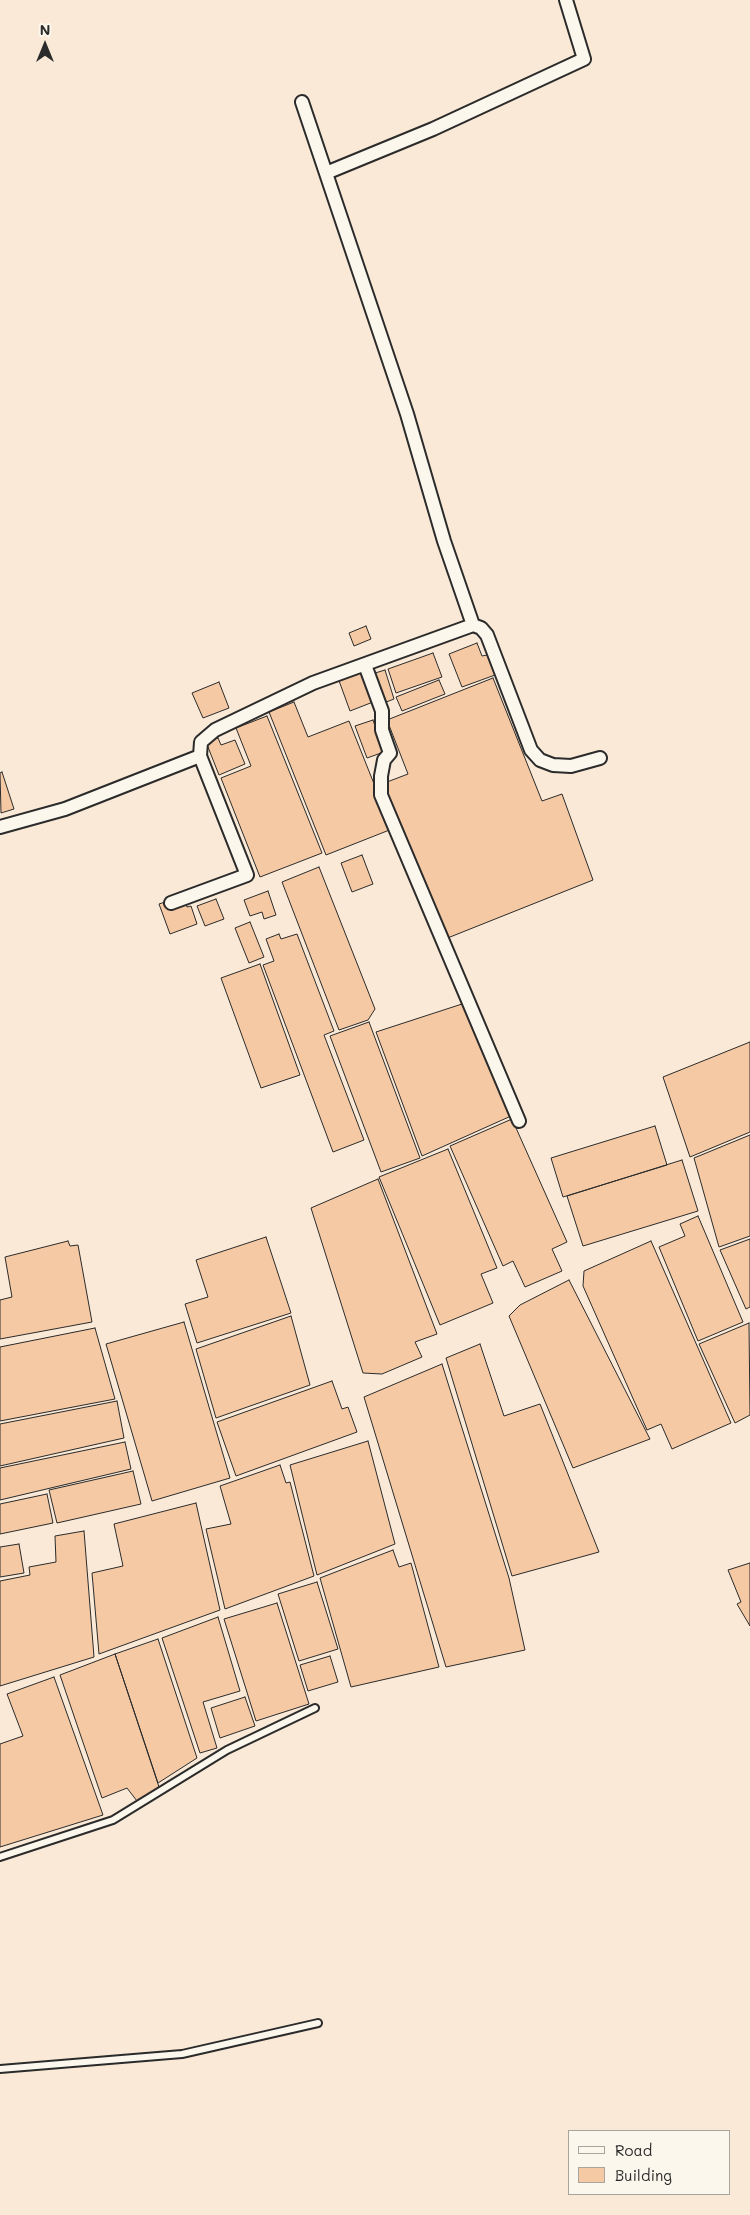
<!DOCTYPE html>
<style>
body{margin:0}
#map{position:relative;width:750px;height:2215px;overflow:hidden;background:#f9e9d6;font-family:Mali,sans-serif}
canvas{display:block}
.legend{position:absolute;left:568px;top:2130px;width:162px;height:65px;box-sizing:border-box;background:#fbf7ec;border:1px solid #a8a59f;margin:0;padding:6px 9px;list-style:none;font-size:15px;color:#2b2b2b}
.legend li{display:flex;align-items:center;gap:10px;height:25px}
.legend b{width:25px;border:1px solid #a8a59f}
.north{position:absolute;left:20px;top:20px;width:50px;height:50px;-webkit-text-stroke:4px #fbf7ec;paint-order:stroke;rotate:0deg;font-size:14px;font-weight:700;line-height:20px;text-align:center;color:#2b2b2b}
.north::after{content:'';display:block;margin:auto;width:18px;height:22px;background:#2b2b2b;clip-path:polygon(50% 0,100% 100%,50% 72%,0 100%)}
</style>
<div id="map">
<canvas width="750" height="2215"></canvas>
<ul class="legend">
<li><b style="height:6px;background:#fbf7ec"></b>Road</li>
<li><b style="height:14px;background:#f5c9a4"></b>Building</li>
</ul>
<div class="north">N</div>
</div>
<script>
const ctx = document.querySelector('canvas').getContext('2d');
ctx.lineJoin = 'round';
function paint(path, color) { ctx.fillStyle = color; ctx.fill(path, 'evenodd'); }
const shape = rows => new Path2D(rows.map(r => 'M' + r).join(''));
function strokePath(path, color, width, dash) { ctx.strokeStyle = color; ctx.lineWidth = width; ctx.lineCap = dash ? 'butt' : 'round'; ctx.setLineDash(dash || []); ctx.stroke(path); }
const building = shape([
 [366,626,371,639,354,646,349,633,366,626],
 [477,643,482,656,487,655,495,675,462,687,449,654,477,643],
 [433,653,442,677,396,693,388,669,433,653],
 [361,669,373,702,350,711,338,678,361,669],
 [385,670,394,699,381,704,372,674,385,670],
 [493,678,542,801,562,794,593,880,445,939,387,794,387,782,408,774,387,720,493,678],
 [439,680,445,694,402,711,396,697,439,680],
 [219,682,229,708,203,718,192,693,219,682],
 [294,702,308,737,349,721,392,829,326,855,269,712,294,702],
 [267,716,322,853,260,877,221,778,251,766,236,728,267,716],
 [373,720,384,752,367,758,355,726,373,720],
 [218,738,221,745,235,740,245,764,219,775,206,742,218,738],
 [2,772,14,809,1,813,0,773,2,772],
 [362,855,373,884,352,892,341,863,362,855],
 [319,867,375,1009,368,1020,339,1030,282,882,319,867],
 [268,891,276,915,264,919,262,912,250,916,244,900,268,891],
 [216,899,224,919,205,926,197,906,216,899],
 [168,901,186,903,187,907,191,906,197,924,170,934,159,904,168,901],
 [250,922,264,957,249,963,235,928,250,922],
 [279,934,281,939,297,934,334,1031,324,1035,364,1140,333,1152,263,965,274,961,266,939,279,934],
 [260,964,300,1075,261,1088,221,978,260,964],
 [462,1004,511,1116,422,1156,376,1032,462,1004],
 [369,1022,420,1158,381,1172,330,1036,369,1022],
 [750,1042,750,1132,690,1157,663,1077,750,1042],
 [512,1119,567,1242,552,1249,562,1271,525,1287,513,1261,503,1266,450,1146,512,1119],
 [655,1126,667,1165,563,1197,551,1158,655,1126],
 [750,1135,750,1236,719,1247,694,1158,750,1135],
 [448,1149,497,1268,481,1274,493,1303,440,1325,379,1177,448,1149],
 [682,1160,698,1211,583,1246,567,1196,682,1160],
 [378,1179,437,1334,415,1342,422,1357,382,1374,363,1373,311,1208,378,1179],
 [698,1216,743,1322,698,1341,659,1247,685,1236,680,1224,698,1216],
 [266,1237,291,1313,197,1343,185,1304,208,1297,196,1260,266,1237],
 [750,1239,750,1307,746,1309,720,1250,750,1239],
 [68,1241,70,1246,78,1245,92,1322,0,1339,0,1300,12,1297,5,1257,68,1241],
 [651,1241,731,1423,672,1449,661,1424,647,1430,583,1286,584,1271,651,1241],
 [569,1280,650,1439,573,1468,509,1316,520,1305,569,1280],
 [291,1316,310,1385,216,1418,196,1349,291,1316],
 [184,1322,230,1478,152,1501,106,1344,184,1322],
 [749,1323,750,1415,735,1423,699,1344,749,1323],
 [95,1328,115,1399,0,1421,0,1347,95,1328],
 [480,1344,504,1416,540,1404,599,1552,512,1576,446,1358,480,1344],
 [442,1364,509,1578,525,1650,446,1667,364,1397,442,1364],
 [332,1381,342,1409,348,1407,357,1432,236,1476,217,1422,332,1381],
 [117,1401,124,1438,0,1466,0,1424,117,1401],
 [368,1441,395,1544,317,1575,290,1465,368,1441],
 [125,1442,131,1469,0,1500,0,1468,125,1442],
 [280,1465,286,1483,290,1482,314,1576,225,1609,206,1529,231,1524,220,1486,280,1465],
 [133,1471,141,1504,57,1523,49,1490,133,1471],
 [47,1494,53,1523,0,1534,0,1504,47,1494],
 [196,1503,220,1610,99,1654,92,1573,123,1566,114,1524,196,1503],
 [84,1531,94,1657,0,1686,0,1581,30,1575,29,1567,56,1562,55,1536,84,1531],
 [19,1544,24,1573,0,1577,0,1547,19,1544],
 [393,1550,399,1567,411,1563,439,1667,351,1687,320,1578,393,1550],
 [750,1563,750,1626,737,1604,741,1602,728,1570,750,1563],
 [317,1582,338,1649,299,1661,278,1594,317,1582],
 [277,1603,309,1704,256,1721,224,1619,277,1603],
 [218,1617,240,1691,203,1702,217,1748,200,1753,162,1638,218,1617],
 [158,1639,197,1758,158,1783,115,1654,158,1639],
 [115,1654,159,1787,137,1801,127,1788,102,1798,60,1675,115,1654],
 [330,1656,338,1682,308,1691,300,1665,330,1656],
 [54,1677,103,1815,0,1847,0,1744,23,1736,7,1694,54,1677],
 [245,1697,255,1726,220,1738,211,1708,245,1697]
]);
const lane = shape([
 [0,1857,113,1820,227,1750,315,1708],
 [0,2069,182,2054,318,2023]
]);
const street = shape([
 [326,173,433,129,584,59,566,0],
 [473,625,481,628,487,635,531,750,540,760,553,765,571,766,600,758],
 [365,665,382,711,382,730,390,753,384,760,381,776,381,795,519,1121],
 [0,827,65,809,200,756,201,742,215,730,313,683,473,625,444,541,407,414,302,102],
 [171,903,247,875,200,756]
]);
paint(building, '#f5c9a4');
strokePath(building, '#2b2b2b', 1);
strokePath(lane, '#2b2b2b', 10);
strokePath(street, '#2b2b2b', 16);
strokePath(lane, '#fbf7ec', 6);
strokePath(street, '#fbf7ec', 12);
</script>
